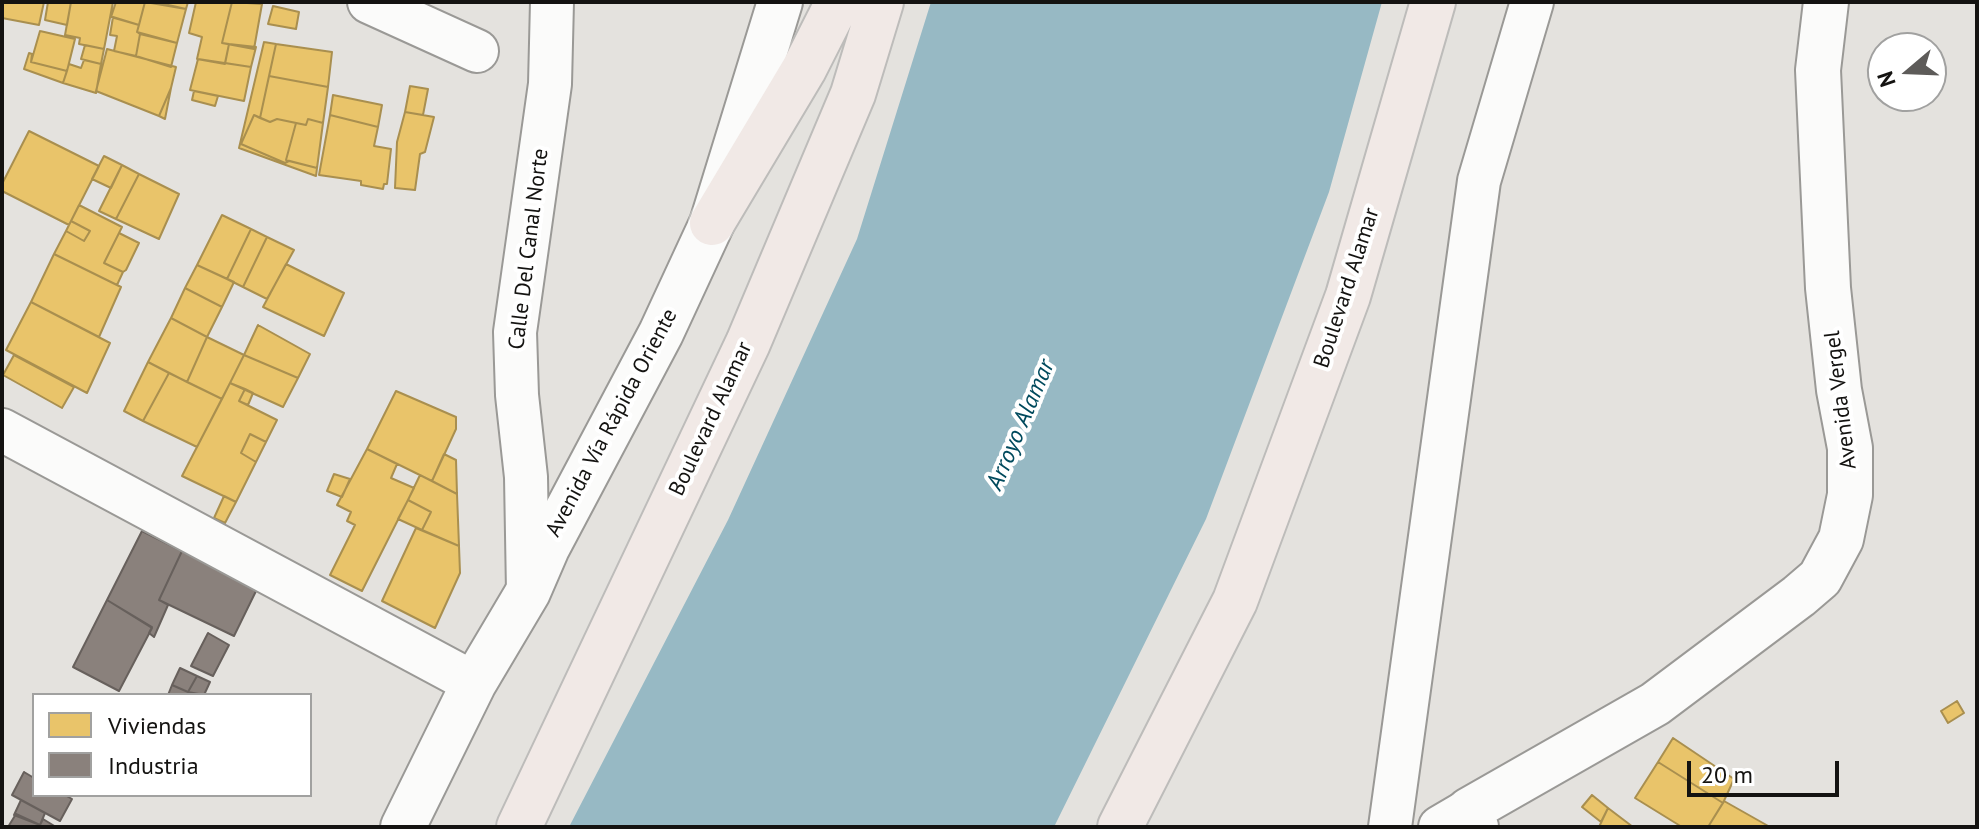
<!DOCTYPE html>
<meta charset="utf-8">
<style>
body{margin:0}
#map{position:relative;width:1979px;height:829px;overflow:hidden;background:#e4e2de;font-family:"PT Sans",sans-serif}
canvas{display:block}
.frame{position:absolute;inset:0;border:4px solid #141311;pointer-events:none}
.legend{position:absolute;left:32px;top:693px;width:280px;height:104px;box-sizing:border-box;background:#fff;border:2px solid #a1a1a0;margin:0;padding:10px 14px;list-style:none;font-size:24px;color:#141311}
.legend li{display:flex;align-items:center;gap:16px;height:40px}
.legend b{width:40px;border:2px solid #a1a1a0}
.north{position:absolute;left:1867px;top:32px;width:80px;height:80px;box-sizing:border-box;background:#fff;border:2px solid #a1a1a0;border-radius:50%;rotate:251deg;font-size:22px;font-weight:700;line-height:32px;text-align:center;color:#141311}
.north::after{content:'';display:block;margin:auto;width:28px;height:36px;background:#5d5b59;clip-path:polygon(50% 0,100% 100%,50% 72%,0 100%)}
.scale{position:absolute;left:1687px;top:761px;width:152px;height:36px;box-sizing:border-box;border:4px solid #141311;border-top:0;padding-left:10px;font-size:24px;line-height:28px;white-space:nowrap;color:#141311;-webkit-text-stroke:6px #fff;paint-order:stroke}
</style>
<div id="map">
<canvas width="1979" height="829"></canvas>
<div class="frame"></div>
<ul class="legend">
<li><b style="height:22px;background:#e9c46a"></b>Viviendas</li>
<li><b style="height:22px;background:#8a817c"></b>Industria</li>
</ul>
<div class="north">N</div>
<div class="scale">20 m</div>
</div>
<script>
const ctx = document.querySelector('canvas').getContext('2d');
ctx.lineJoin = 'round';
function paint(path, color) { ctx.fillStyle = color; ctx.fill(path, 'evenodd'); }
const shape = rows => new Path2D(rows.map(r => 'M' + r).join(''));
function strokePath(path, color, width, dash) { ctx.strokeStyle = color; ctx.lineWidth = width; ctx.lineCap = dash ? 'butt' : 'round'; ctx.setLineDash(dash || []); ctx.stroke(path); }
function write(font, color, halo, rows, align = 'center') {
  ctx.font = font + ' "PT Sans",sans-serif'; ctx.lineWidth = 8; ctx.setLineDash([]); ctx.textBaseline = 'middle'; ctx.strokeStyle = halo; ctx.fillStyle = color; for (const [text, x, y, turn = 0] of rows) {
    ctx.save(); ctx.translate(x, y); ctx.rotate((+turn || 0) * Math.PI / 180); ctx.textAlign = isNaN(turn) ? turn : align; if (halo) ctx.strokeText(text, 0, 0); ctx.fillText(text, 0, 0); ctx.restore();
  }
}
const water = shape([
 [931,2,1382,2,1329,192,1206,519,1054,827,569,827,728,520,857,239]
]);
const homes = shape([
 [2,2,44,2,39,25,2,18,2,2],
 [48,2,71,2,67,25,45,20,48,2],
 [71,2,113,2,104,49,79,44,80,38,65,35,71,2],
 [116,2,145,2,139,25,111,17,116,2],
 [145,2,186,9,177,43,137,32,145,2],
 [155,2,188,2,186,9,155,2],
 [196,2,232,2,222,43,229,44,225,64,197,59,202,37,189,33,196,2],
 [232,2,262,4,254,49,222,43,232,2],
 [273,6,299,12,296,29,268,24,273,6],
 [113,17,139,25,137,32,140,34,136,56,114,51,117,36,110,35,113,17],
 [40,31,75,39,67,71,31,62,40,31],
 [140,34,177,43,171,67,136,56,140,34],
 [264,42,276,44,260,118,254,115,241,144,285,163,289,161,317,168,316,176,239,148,264,42],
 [229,44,256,47,251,67,225,63,229,44],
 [276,44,332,52,328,87,269,76,276,44],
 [85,45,104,49,101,64,81,59,85,45],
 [107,49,176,67,171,88,159,116,96,91,107,49],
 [29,53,32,54,31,62,67,71,63,83,24,69,29,53],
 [198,59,251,67,244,101,190,90,198,59],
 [84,60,101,64,96,93,63,83,69,64,81,68,84,60],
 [269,76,328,87,323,123,308,119,306,125,277,119,270,122,260,118,269,76],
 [410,86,428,89,423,115,405,112,410,86],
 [171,88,165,119,159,116,171,88],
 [194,91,218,96,215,106,192,100,194,91],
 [333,95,382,105,378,127,330,115,333,95],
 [405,112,434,117,425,152,420,154,415,190,395,188,397,142,405,112],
 [254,115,270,122,277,119,296,123,286,160,289,161,285,163,241,144,254,115],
 [330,115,378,127,374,146,391,149,387,184,384,184,383,189,361,185,361,181,319,175,330,115],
 [308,119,323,123,317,168,286,160,296,123,306,125,308,119],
 [29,131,99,166,69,225,2,191,2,184,29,131],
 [104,156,122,165,111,188,92,179,104,156],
 [122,165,139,174,116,219,99,211,122,165],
 [139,174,179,194,159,239,116,219,139,174],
 [79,205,122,227,104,263,123,272,117,285,54,254,66,231,84,241,90,231,71,221,79,205],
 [222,215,251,229,227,279,197,265,222,215],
 [71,221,90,231,84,241,66,231,71,221],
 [251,229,267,237,243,287,227,279,251,229],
 [119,233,139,243,126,270,123,272,104,263,119,233],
 [267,237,294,250,267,299,243,287,267,237],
 [54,254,121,287,99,337,31,302,54,254],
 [286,264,344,293,324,336,263,307,286,264],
 [197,265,234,282,222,307,185,288,197,265],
 [185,288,222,307,207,337,171,318,185,288],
 [31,302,110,343,87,393,6,350,31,302],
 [171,318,207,337,187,382,148,362,171,318],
 [258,325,310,354,298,378,244,355,258,325],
 [207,337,244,355,222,399,187,382,207,337],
 [14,355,74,387,62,408,3,375,14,355],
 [244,355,298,378,283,407,230,383,244,355],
 [148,362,169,373,143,421,124,411,148,362],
 [169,373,222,399,197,447,143,421,169,373],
 [230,383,245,389,239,401,277,420,266,442,250,434,241,453,256,462,236,502,182,476,230,383],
 [245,389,253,393,248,405,239,401,245,389],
 [396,391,456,417,456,429,432,481,367,449,396,391],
 [250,434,266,442,256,462,241,453,250,434],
 [367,449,397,464,391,478,414,488,362,591,330,575,355,525,347,521,351,512,337,505,367,449],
 [444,454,456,460,457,494,432,481,444,454],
 [334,474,350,479,342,497,327,491,334,474],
 [420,475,457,494,459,546,422,530,431,512,408,500,420,475],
 [224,496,236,502,225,523,214,518,224,496],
 [408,500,431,512,422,530,398,519,408,500],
 [416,528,459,546,460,573,435,628,382,601,416,528],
 [1957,701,1964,713,1948,723,1941,711,1957,701],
 [1673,738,1734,779,1723,803,1658,762,1673,738],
 [1658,762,1723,803,1708,827,1682,827,1635,798,1658,762],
 [1592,795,1608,808,1601,822,1582,807,1592,795],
 [1724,801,1770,827,1708,827,1724,801],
 [1608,808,1633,827,1599,827,1608,808]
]);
const industry = shape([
 [142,531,182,551,159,600,168,605,154,637,149,633,152,627,107,600,142,531],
 [182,551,257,589,234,636,159,600,182,551],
 [107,600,152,628,119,691,73,667,107,600],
 [208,633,229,645,213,676,191,666,208,633],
 [180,668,197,676,188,692,172,685,180,668],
 [197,676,210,682,204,695,188,692,197,676],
 [172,685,188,692,195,695,168,695,172,685],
 [24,772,34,778,34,795,65,795,72,799,60,821,12,795,24,772],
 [21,800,45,813,40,825,14,815,21,800],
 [16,814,40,825,43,819,56,827,8,827,16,814]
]);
const street = shape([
 [369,2,477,51],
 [2,430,474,683],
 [528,592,526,477,517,395,515,332,550,84,552,2],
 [1390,827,1479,181,1532,2],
 [1440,827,1469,810]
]);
const secondary = shape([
 [403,827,474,683,528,592,547,548,661,333,712,223,780,2],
 [1476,827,1469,810,1655,704,1799,596,1820,578,1841,539,1850,495,1850,448,1839,390,1828,288,1818,70,1826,2]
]);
const highway = shape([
 [712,223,804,69,838,2],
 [519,827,748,343,853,94,881,2],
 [1120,827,1235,601,1348,296,1433,2]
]);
const streetNames = [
 ["Calle Del Canal Norte",529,249,-83],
 ["Boulevard Alamar",1347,288,-72],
 ["Avenida Vergel",1841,400,-97],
 ["Boulevard Alamar",711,419,-65],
 ["Avenida Vía Rápida Oriente",612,423,-62]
];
const waterNames = [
 ["Arroyo Alamar",1021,425,-67]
];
paint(water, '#97b9c4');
paint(homes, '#e9c46a');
strokePath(homes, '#a98f4f', 2);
paint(industry, '#8a817c');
strokePath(industry, '#67605c', 2);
strokePath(street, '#9a9996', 46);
strokePath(secondary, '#9a9996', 48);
strokePath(highway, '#bdbcba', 48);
strokePath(street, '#fbfbfa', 42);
strokePath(secondary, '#fbfbfa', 44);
strokePath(highway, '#f1e9e6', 44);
write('22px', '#141311', '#fff', streetNames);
write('italic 24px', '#004a5d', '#fff', waterNames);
</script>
